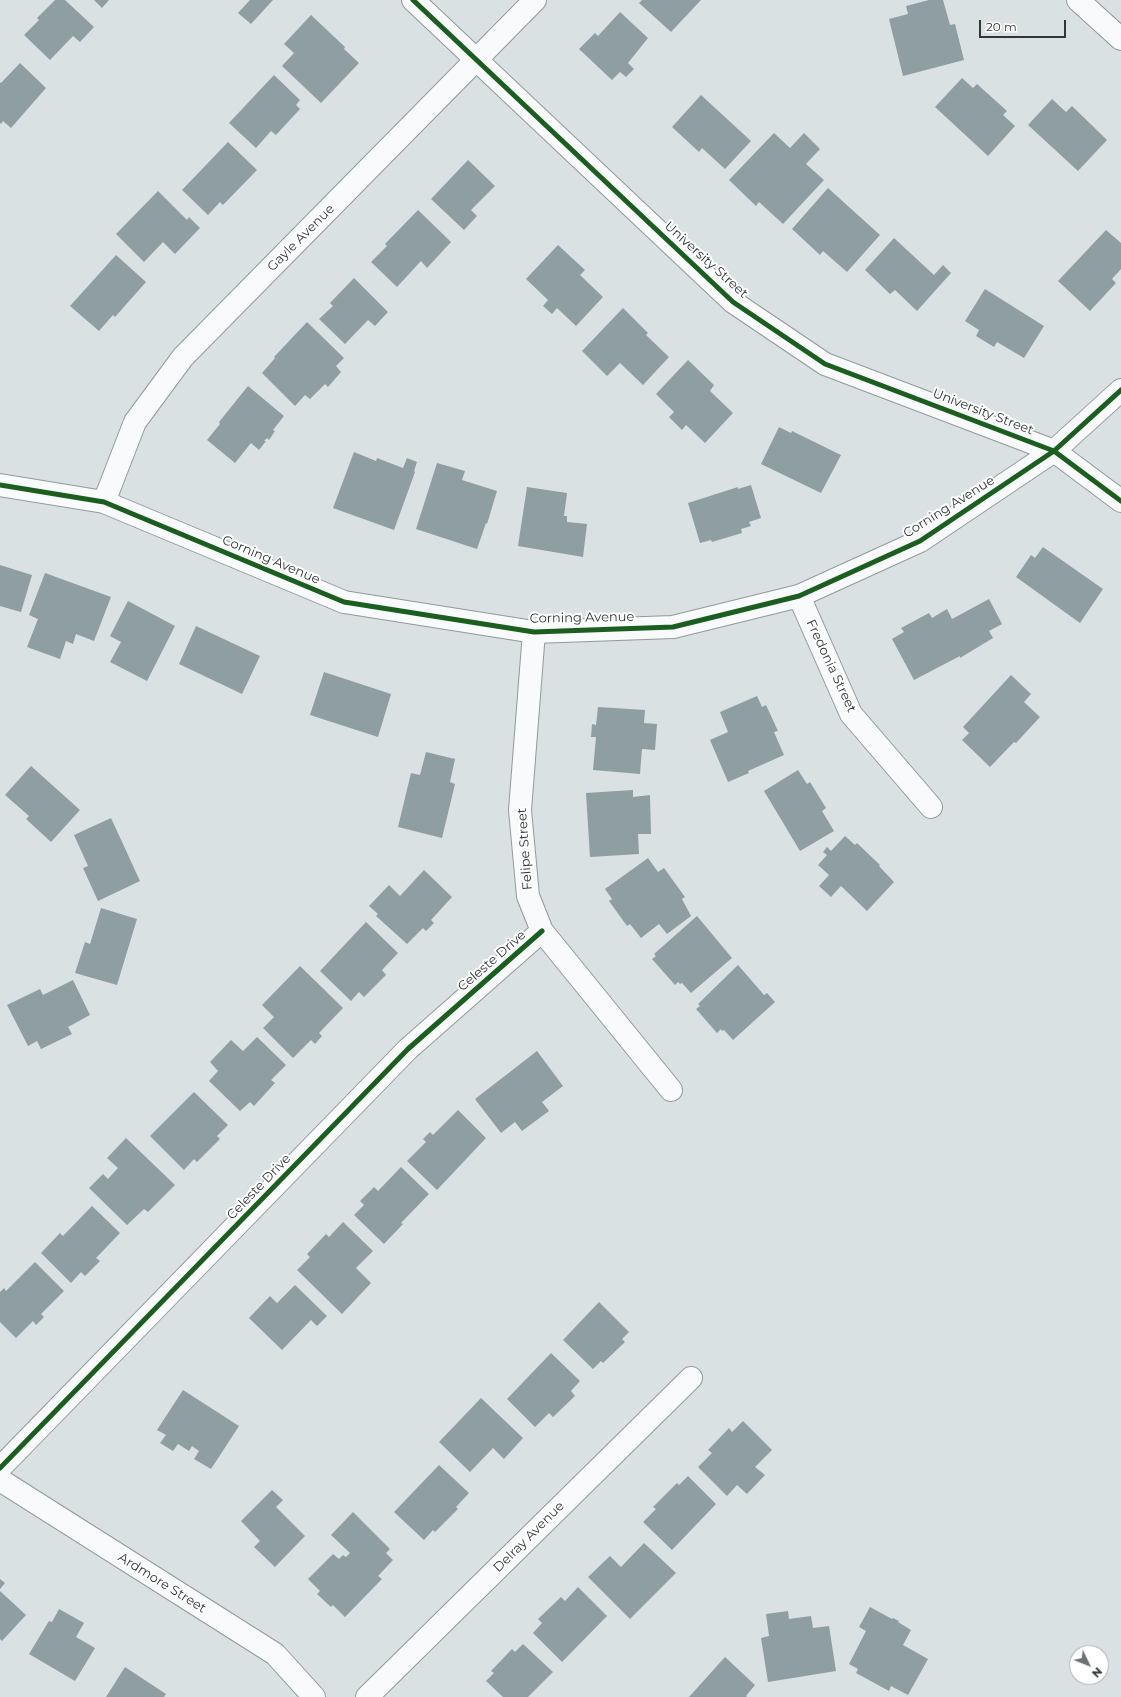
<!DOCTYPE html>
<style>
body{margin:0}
#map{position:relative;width:1121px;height:1697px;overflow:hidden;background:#dae1e2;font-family:Montserrat,sans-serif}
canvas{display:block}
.north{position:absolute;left:1069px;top:1645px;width:40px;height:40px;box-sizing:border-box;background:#fff;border:1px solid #adafaf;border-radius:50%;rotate:133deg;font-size:11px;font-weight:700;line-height:16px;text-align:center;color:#313637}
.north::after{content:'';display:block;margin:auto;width:14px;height:18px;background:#6c7273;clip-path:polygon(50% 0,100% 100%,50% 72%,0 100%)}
.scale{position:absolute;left:979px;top:20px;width:87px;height:18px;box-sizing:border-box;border:2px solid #313637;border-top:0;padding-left:5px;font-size:12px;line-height:14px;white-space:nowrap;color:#313637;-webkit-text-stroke:3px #fff;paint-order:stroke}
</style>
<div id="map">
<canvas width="1121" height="1697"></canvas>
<div class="north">N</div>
<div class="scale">20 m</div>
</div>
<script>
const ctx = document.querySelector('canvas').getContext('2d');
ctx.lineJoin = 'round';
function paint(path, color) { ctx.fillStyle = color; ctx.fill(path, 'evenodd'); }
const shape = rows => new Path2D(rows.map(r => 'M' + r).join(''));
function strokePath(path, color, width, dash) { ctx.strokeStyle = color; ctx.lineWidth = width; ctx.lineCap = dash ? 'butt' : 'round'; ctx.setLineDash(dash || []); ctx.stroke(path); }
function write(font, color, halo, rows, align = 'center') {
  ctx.font = font + ' Montserrat,sans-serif'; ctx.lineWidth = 4; ctx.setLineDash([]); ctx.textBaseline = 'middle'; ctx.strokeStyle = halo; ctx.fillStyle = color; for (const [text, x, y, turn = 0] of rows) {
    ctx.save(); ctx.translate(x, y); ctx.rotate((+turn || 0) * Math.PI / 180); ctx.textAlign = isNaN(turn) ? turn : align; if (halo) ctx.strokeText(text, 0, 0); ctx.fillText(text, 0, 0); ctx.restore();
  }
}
const building = shape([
 [55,0,65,0,94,27,80,42,73,36,50,60,24,35,39,20,37,18],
 [94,0,109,0,102,8],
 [250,0,273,0,251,24,238,13],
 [642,0,701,0,671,32,639,3],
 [929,0,943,0,950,25,955,24,964,60,903,76,889,19,908,14,906,6],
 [620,12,648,38,628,63,634,69,626,77,620,72,612,80,579,49,595,33,598,36],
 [311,15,345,47,344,49,359,63,321,103,282,66,294,53,284,44],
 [20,63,46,88,11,128,3,121,1,124,0,123,0,82,1,83],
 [274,75,300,100,296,105,300,109,276,135,271,131,256,148,229,123],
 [962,78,973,88,977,84,1007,111,1003,115,1015,126,988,156,935,107],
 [701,95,751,141,725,169,702,148,699,152,672,127],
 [1052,99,1066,112,1072,106,1107,140,1078,171,1028,125],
 [774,133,790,148,804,133,820,149,806,164,824,180,783,224,759,202,756,206,729,180],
 [228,142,257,170,223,205,220,202,208,215,182,190],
 [468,160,495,186,471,210,477,216,464,230,431,199],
 [828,188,880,235,847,272,823,251,820,255,792,229],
 [158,191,187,220,189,217,200,228,175,254,163,242,144,262,116,234],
 [418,210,451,242,427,268,421,261,397,287,371,262,387,246,385,244],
 [1106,230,1121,243,1121,269,1112,279,1116,283,1090,311,1058,281],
 [894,238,934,275,943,265,951,273,917,311,895,290,890,294,865,270],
 [558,245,585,270,580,275,603,297,576,326,557,308,552,314,543,306,548,300,526,279],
 [116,255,146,282,115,317,113,315,99,331,70,306],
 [354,278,388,312,375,326,368,320,345,344,319,319,333,306,330,303],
 [985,289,1044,326,1024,358,997,342,994,347,976,336,979,330,965,321],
 [623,308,648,333,646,335,669,357,643,385,620,363,607,376,582,351],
 [307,322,344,358,336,366,341,372,328,387,325,384,310,399,305,395,295,406,262,373,275,358,274,357],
 [688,360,714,385,710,391,733,413,705,443,686,425,682,430,669,417,674,412,656,394],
 [248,386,284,416,273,430,275,431,269,440,267,438,264,441,266,441,259,450,251,443,235,463,207,440,220,424,219,422],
 [779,427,791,433,792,431,841,455,821,493,761,464],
 [354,452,376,461,377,458,403,468,407,458,417,462,414,471,415,472,394,530,333,508],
 [437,463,465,471,462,480,497,491,487,524,486,523,477,549,416,529],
 [751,485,761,518,749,522,751,526,741,529,742,533,712,542,711,540,700,543,688,503,738,487,738,489],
 [527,487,567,493,564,516,567,516,567,522,587,524,583,557,518,546],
 [1043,547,1103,589,1080,623,1016,577,1031,555,1035,558],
 [0,565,32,575,21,612,0,606],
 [45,573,111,597,94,641,76,634,73,644,66,641,60,659,27,647,38,619,29,615],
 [989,599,1002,624,989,631,993,638,960,658,960,656,914,680,892,639,904,632,901,628,929,613,932,618,947,609,952,619],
 [128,601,175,626,147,681,110,662,121,642,110,636],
 [196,626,260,656,242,694,179,664],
 [324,672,391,694,378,737,310,715],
 [1011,675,1031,694,1024,702,1040,717,1016,743,1014,742,990,767,962,740,969,733,963,727],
 [757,696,762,707,766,705,778,731,774,732,784,755,748,771,749,773,728,782,710,740,728,732,720,712],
 [598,707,645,710,644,723,657,724,655,750,642,749,640,774,593,770,596,737,591,737,592,724,596,725],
 [426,752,455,759,450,782,455,784,442,838,398,827,411,773,420,775],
 [31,766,80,810,51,842,26,819,29,816,5,795],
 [798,770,807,784,810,782,826,808,822,811,834,831,800,851,764,791],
 [633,790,633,797,650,795,651,834,638,834,639,854,590,857,586,793],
 [111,818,140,881,98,901,83,868,88,866,74,835],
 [845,836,855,845,857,843,880,865,879,866,894,882,867,911,841,886,831,897,819,886,829,875,818,865,827,855,823,852,827,847,831,851],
 [648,858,658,872,664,868,685,897,682,899,691,916,667,934,659,924,641,938,630,924,627,926,609,901,612,899,605,889],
 [424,870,452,897,431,920,434,923,426,931,423,928,407,944,376,916,378,914,369,906,389,885,400,896],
 [101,908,137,919,117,985,75,973,85,942,90,944],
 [697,916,732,958,691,993,682,983,680,984,678,982,675,985,652,959,656,956,654,954],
 [366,922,398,953,382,970,386,975,364,997,359,992,351,1001,320,971],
 [738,965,764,995,767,993,775,1002,733,1040,724,1030,722,1031,721,1029,717,1033,696,1009,700,1006,698,1004],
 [300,966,343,1008,319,1033,322,1036,315,1044,311,1040,293,1058,263,1028,274,1017,262,1005],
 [73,980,90,1015,68,1027,72,1034,41,1049,37,1041,28,1046,7,1005,40,989,43,995],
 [257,1037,286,1065,271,1080,275,1083,254,1106,250,1102,240,1111,209,1081,218,1071,210,1062,231,1040,243,1051],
 [537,1051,563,1086,542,1102,549,1111,522,1131,515,1122,501,1133,475,1099],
 [194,1092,228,1125,217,1136,220,1139,197,1162,194,1159,184,1170,150,1136],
 [458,1110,486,1138,437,1190,407,1161,426,1142,423,1139,430,1132,433,1135],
 [126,1138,175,1185,148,1212,144,1209,127,1225,89,1188,103,1174,108,1179,118,1168,107,1158],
 [401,1167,429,1194,401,1223,403,1224,384,1244,354,1215,364,1205,360,1201,374,1187,378,1191],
 [92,1206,120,1233,96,1258,100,1261,85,1276,81,1272,71,1283,41,1253,60,1233,63,1236],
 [343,1222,373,1251,356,1268,371,1283,342,1314,297,1270,310,1257,307,1254,326,1234,329,1237],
 [35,1262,64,1291,41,1314,44,1317,36,1325,33,1321,16,1338,0,1322,0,1292,4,1288,6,1291],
 [295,1285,327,1316,317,1326,311,1320,282,1350,249,1318,270,1296,277,1303],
 [599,1302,629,1332,622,1339,625,1342,603,1363,601,1361,593,1369,563,1340],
 [551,1353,580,1381,571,1391,575,1396,553,1417,549,1413,535,1427,507,1399],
 [183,1390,239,1426,211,1469,194,1459,199,1451,192,1446,189,1451,178,1444,173,1451,160,1443,166,1435,157,1430],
 [481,1398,523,1438,504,1459,493,1448,470,1472,439,1442],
 [743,1421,772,1450,755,1467,765,1475,747,1494,737,1485,727,1496,698,1467,712,1453,708,1450,729,1428,732,1432],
 [439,1465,469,1493,456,1507,458,1509,435,1532,433,1530,424,1540,394,1512],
 [688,1476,716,1504,672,1550,643,1522,656,1509,653,1507,677,1483,679,1485],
 [272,1490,283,1500,276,1507,305,1536,275,1567,254,1547,260,1541,241,1521],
 [353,1512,390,1549,386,1553,393,1560,378,1576,382,1579,345,1617,333,1605,331,1607,317,1594,320,1591,308,1579,333,1554,339,1559,343,1555,346,1557,350,1553,331,1535],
 [644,1543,676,1573,630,1619,588,1577,610,1556,621,1567],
 [0,1579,5,1583,0,1589],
 [578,1587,607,1616,562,1662,533,1633,542,1623,538,1619,561,1597,565,1601],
 [0,1591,26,1615,2,1641,0,1639],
 [870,1607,892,1619,893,1618,899,1621,898,1622,911,1630,903,1645,928,1659,908,1695,891,1686,889,1691,856,1673,858,1669,849,1664,866,1631,859,1627],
 [59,1609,84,1623,76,1637,95,1648,75,1681,29,1654,49,1621,52,1622],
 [788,1611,789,1619,811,1616,813,1628,829,1626,836,1671,768,1682,761,1638,769,1636,766,1614],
 [523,1644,553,1672,528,1697,503,1697,486,1681,494,1673,491,1671,512,1649,515,1652],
 [725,1657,755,1685,746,1696,747,1697,689,1697],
 [125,1667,166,1694,164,1697,106,1697]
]);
const minor = shape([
 [413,0,733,302,825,364,1054,451,1121,501],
 [1078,0,1121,39],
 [0,485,104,502,344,602,534,632,673,627,799,596,920,541,1054,451,1121,390],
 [104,502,135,422,183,357,535,0],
 [799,596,851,714,931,807],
 [534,632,520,810,528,896,542,931,671,1090],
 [0,1468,408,1049,542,931],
 [0,1480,275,1654,314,1697],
 [367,1697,691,1378]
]);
const cycleway = shape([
 [413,0,733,302,825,364,1054,451,1121,501],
 [0,485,104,502,344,602,534,632,673,627,799,596,920,541,1054,451,1121,390],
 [0,1468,408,1049,542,931]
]);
const streetNames = [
 ["Gayle Avenue",301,238,-45],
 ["University Street",706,260,42],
 ["University Street",983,412,21],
 ["Corning Avenue",949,507,-32],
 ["Corning Avenue",271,560,23],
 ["Corning Avenue",582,618,-1],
 ["Fredonia Street",831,666,65],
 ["Felipe Street",525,849,-94],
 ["Celeste Drive",492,961,-41],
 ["Celeste Drive",259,1187,-46],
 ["Delray Avenue",529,1537,-45],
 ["Ardmore Street",162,1583,32]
];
paint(building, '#8f9ea2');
strokePath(minor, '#94999a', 24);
strokePath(minor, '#f9fafb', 22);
strokePath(cycleway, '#1b5e20', 5);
write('13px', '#313637', '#fff', streetNames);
</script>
